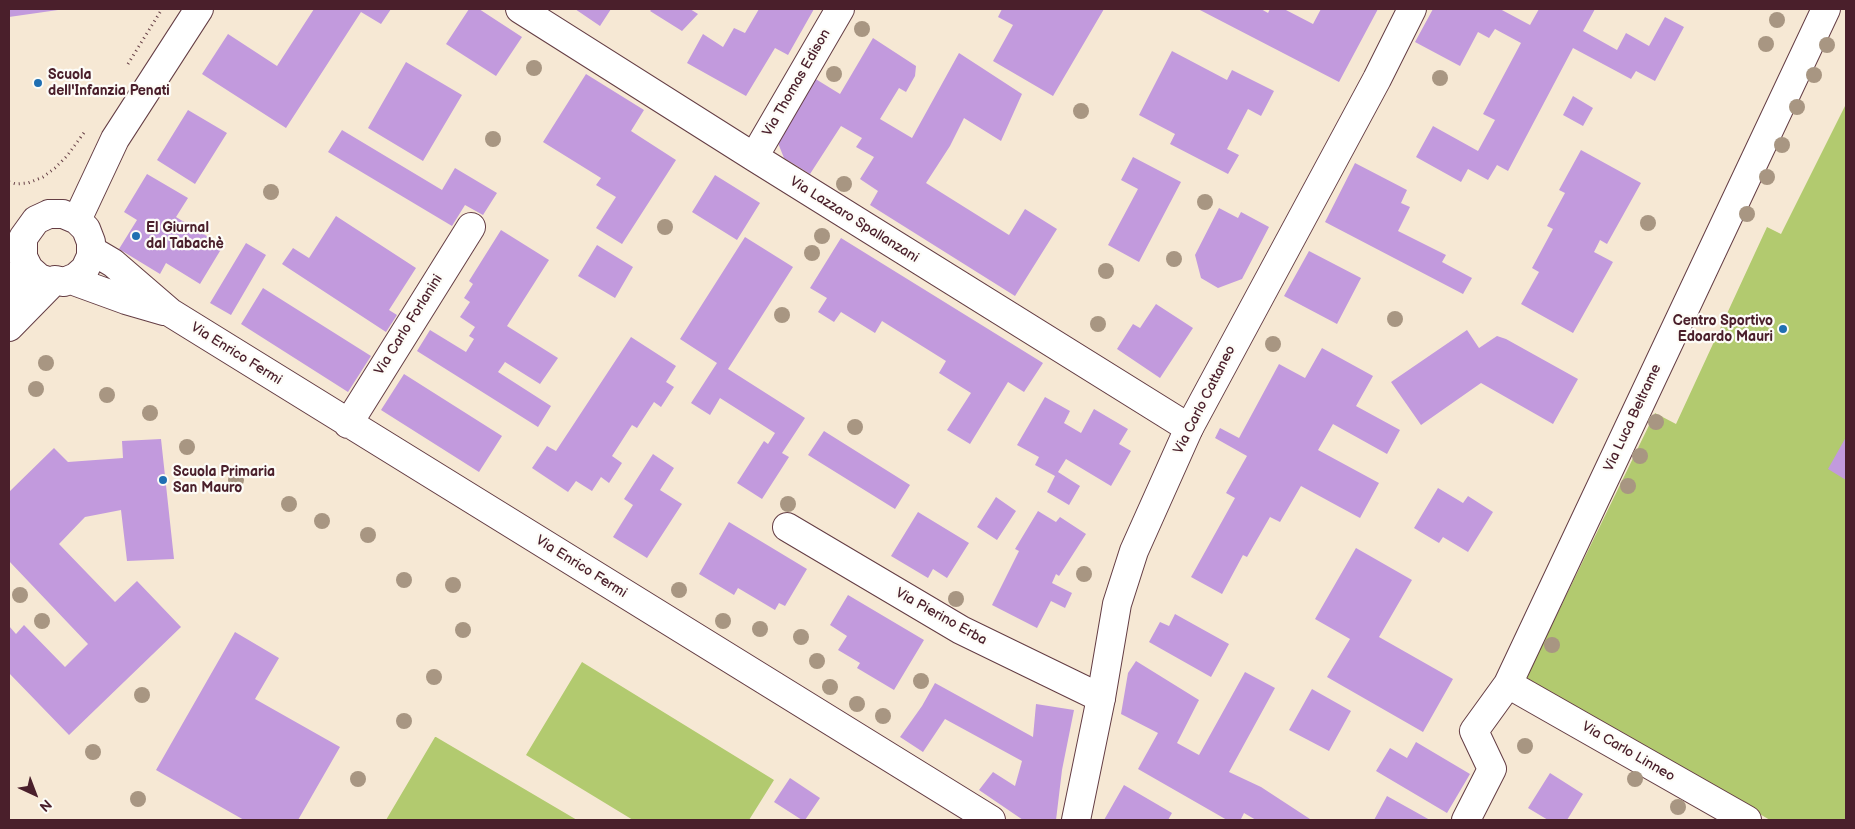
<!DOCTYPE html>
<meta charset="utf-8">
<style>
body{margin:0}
#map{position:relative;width:1855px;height:829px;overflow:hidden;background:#f6e8d4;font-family:"Balsamiq Sans",sans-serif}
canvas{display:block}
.frame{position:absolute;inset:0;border:10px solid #4a1f2b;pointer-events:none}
.north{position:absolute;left:10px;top:769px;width:50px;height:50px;-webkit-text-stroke:4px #fdfcf7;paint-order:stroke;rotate:137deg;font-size:14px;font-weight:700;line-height:20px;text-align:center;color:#4a1f2b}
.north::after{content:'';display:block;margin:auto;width:18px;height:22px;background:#4a1f2b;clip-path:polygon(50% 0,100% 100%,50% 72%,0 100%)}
</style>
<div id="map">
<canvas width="1855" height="829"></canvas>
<div class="frame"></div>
<div class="north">N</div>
</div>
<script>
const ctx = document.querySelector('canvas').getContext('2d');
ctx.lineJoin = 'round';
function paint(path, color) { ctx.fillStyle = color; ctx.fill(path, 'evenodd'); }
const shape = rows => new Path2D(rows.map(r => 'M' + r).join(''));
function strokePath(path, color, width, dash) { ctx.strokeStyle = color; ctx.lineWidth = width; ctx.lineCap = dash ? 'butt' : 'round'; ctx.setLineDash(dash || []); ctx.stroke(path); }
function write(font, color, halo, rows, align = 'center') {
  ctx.font = font + ' "Balsamiq Sans",sans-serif'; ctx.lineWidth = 4.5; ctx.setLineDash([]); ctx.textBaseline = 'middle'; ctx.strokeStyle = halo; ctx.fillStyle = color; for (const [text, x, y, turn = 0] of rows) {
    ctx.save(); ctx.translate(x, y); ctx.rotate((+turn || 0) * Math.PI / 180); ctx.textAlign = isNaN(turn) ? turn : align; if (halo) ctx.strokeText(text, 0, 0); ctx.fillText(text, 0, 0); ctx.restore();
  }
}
const green = shape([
 [1846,104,1846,820,1770,820,1526,678,1655,413,1676,424,1767,227,1781,234],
 [582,662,774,780,749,820,633,820,526,755],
 [435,737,436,737,577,820,386,820]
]);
const building = shape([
 [9,9,58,9,58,10,9,17],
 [314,9,391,9,381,24,361,12,286,128,202,74,228,34,277,66],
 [469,9,479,9,522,37,496,76,446,44],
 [575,9,611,9,600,26],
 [652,9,690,9,698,14,682,31,650,11],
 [759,9,814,9,788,55,775,48,746,96,687,63,703,34,723,47,734,28,745,33],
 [1002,9,1104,9,1053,96,993,61,1013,25,998,17],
 [1198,9,1261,9,1268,13,1270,9,1284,9,1313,24,1321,9,1378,9,1339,82],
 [1433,9,1500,9,1530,25,1539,9,1595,9,1583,31,1617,50,1626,33,1649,46,1665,17,1684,27,1655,81,1636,71,1631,79,1573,48,1508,171,1497,165,1488,180,1468,169,1461,182,1416,157,1433,126,1478,151,1495,120,1483,114,1521,43,1495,29,1489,38,1478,32,1460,66,1415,42],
 [873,38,916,66,915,76,906,92,899,88,880,119,912,138,959,53,1022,94,1001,141,964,118,950,146,926,183,1009,235,1025,209,1057,229,1015,296,870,205,878,191,860,179,874,157,856,147,862,138,841,126,810,174,784,158,776,138,814,78,840,94],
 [1172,51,1227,80,1232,70,1274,91,1261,116,1248,109,1227,149,1239,155,1228,174,1170,144,1175,134,1139,115],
 [406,62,462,95,423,161,368,128],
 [586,74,644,110,631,131,676,160,622,244,596,228,616,197,596,185,601,178,543,142],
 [1573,96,1593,108,1583,126,1563,115],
 [188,110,227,133,195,184,157,160],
 [342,130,442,190,455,168,497,193,483,215,465,205,452,226,328,152],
 [1581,150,1641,183,1607,244,1600,240,1594,252,1613,262,1573,333,1521,304,1539,272,1532,268,1553,229,1547,226,1565,193,1559,190],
 [1133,157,1181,182,1139,262,1108,245,1138,189,1121,180],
 [1355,163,1407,190,1401,203,1410,207,1398,231,1446,255,1442,262,1472,278,1463,294,1325,222],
 [147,174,188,198,176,217,223,246,200,284,166,263,160,274,119,249,137,220,124,212],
 [715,175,760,203,737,240,692,212],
 [1219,208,1238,218,1241,212,1269,227,1242,279,1218,288,1201,278,1195,255],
 [336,216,416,268,389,310,397,315,386,332,282,264,293,248,309,258],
 [501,230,549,260,507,326,558,358,540,384,505,362,498,372,551,406,538,427,417,351,430,330,466,352,474,339,469,336,475,327,460,317,470,302,464,298,473,284,469,281],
 [745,237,793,267,728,369,805,418,782,453,789,457,762,499,737,483,764,441,768,444,775,433,720,398,710,415,691,403,717,363,680,339],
 [841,238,1043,363,1024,392,1008,382,970,444,947,430,971,393,939,373,946,361,882,321,875,333,841,312,834,322,818,312,827,298,810,288],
 [246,243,266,255,231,315,210,303],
 [597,245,633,267,615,298,578,276],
 [1309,251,1361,278,1337,324,1284,296],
 [263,288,371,356,348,392,241,324],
 [1156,304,1193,328,1160,378,1117,349,1133,324,1140,328],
 [1467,330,1479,348,1497,336,1506,339,1578,379,1553,424,1481,383,1421,425,1391,382],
 [631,337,676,366,666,382,674,387,661,407,654,402,637,428,632,425,612,456,622,463,609,483,601,477,592,491,576,481,568,492,532,468,547,446,556,451],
 [1322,348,1373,376,1356,406,1400,430,1387,454,1333,424,1318,450,1379,483,1360,518,1301,486,1280,522,1270,517,1247,557,1243,555,1222,594,1191,577,1235,498,1226,493,1247,456,1215,438,1220,428,1239,438,1279,364,1305,378],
 [404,374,502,436,479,472,381,410],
 [1045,397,1070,411,1064,423,1081,433,1094,409,1128,429,1119,444,1131,451,1111,486,1066,459,1058,472,1080,486,1069,505,1047,492,1055,476,1035,465,1039,457,1017,445],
 [824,431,910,485,895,509,808,455],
 [1846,437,1846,480,1828,469],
 [161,439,174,559,127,561,121,510,85,517,59,544,115,602,137,581,181,627,69,735,9,673,9,626,16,634,24,625,65,667,88,644,9,561,9,492,54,448,68,462,123,458,122,441],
 [653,454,674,468,660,490,682,504,647,558,613,537,633,505,624,499],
 [1438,488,1463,503,1468,496,1493,512,1468,552,1443,537,1439,543,1414,528],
 [996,497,1016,511,997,540,977,527],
 [1038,511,1056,522,1060,517,1086,534,1059,576,1056,574,1052,583,1072,593,1065,608,1051,601,1037,628,992,605,1019,551,1015,549],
 [918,512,969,543,947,578,933,569,928,578,891,556],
 [729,522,807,569,785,606,779,603,775,610,738,588,734,595,699,574],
 [1356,548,1412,580,1379,637,1453,679,1423,732,1327,677,1350,639,1315,619],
 [848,595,924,640,894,690,857,668,860,663,838,650,847,636,830,625],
 [1175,614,1229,644,1211,677,1149,642,1160,622,1169,626],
 [235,632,279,658,255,699,340,747,298,820,244,820,156,770],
 [1136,661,1199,700,1177,743,1199,755,1245,672,1275,688,1229,772,1261,787,1310,819,1309,820,1256,820,1244,813,1241,819,1227,820,1138,769,1158,733,1121,714,1128,673],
 [935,683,1033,737,1036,704,1074,710,1062,770,1056,820,1023,820,979,790,993,772,1015,786,1022,761,945,719,923,752,900,737,922,706],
 [1312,689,1351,711,1329,751,1289,730],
 [1416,742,1470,774,1447,813,1376,771,1390,748,1407,758],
 [1550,773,1583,794,1567,820,1548,820,1528,808],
 [790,778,820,798,805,820,802,820,774,802],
 [1124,785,1172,813,1168,820,1104,820],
 [1387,796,1430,820,1374,820]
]);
const path = shape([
 [128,64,162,9],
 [9,182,16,184,28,183,43,177,55,168,67,156,86,130]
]);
const minor = shape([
 [520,9,754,157,1189,428],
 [754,157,840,9],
 [49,214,63,214,77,220,86,229,91,242,91,256,85,269,76,277,64,282,55,280,51,282,39,278,29,269,23,257,23,238,36,220,49,214],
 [77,220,115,139,199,9],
 [91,250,113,263,171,313,991,820],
 [71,280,126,300,164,311],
 [9,308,25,262],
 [9,327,55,280],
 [348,424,471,227],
 [787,527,961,630,1101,698],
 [1508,684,1747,820],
 [1466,820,1492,769,1474,731,1508,684,1826,9]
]);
const tertiary = shape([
 [1076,820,1101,698,1117,604,1134,551,1189,428,1377,79,1412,9]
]);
const trees = [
 [1777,20],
 [862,29],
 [1766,44],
 [1827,45],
 [534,68],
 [834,74],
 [1814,75],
 [1440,78],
 [1797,107],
 [1081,111],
 [493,139],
 [1782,145],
 [1767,177],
 [844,184],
 [271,192],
 [1205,202],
 [1747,214],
 [1648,223],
 [665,227],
 [822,236],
 [812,253],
 [1174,259],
 [1106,271],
 [782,315],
 [1395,319],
 [1098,324],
 [1273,344],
 [46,363],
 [36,389],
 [107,395],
 [150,413],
 [1656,422],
 [855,427],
 [187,447],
 [1640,456],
 [236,480],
 [1628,486],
 [289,504],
 [788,504],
 [322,521],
 [368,535],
 [1084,574],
 [404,580],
 [453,585],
 [679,590],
 [20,595],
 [956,599],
 [42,621],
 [723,621],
 [760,629],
 [463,630],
 [801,637],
 [1552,645],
 [817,661],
 [434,677],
 [921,681],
 [830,687],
 [142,695],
 [857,704],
 [883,716],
 [404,721],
 [1525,746],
 [93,752],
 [358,779],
 [1635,779],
 [138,799],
 [1678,807]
];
const markers = [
 [38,83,5,"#1f6fb2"],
 [136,236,5,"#1f6fb2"],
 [1783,329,5,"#1f6fb2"],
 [163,480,5,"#1f6fb2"]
];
const poiNames = [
 ["Scuola",48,75],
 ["dell'Infanzia Penati",48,91],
 ["El Giurnal",146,228],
 ["dal Tabachè",146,244],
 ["Centro Sportivo",1773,321,"right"],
 ["Edoardo Mauri",1773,337,"right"],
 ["Scuola Primaria",173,472],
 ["San Mauro",173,488]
];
const streetNames = [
 ["Via Thomas Edison",797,83,-60],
 ["Via Lazzaro Spallanzani",854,220,32],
 ["Via Carlo Forlanini",409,325,-58],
 ["Via Enrico Fermi",236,354,32],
 ["Via Carlo Cattaneo",1205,400,-63],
 ["Via Luca Beltrame",1633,418,-65],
 ["Via Enrico Fermi",581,567,32],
 ["Via Pierino Erba",941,617,29],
 ["Via Carlo Linneo",1628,752,30]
];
paint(green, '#b2ca6f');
paint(building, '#c29add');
strokePath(minor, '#643d44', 30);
strokePath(tertiary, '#643d44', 30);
strokePath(path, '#643d44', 3, [1, 4]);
strokePath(minor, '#fff', 28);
strokePath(tertiary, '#fff', 28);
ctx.fillStyle = '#a89682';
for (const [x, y] of trees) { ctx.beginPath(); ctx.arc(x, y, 8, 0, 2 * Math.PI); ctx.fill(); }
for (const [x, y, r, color] of markers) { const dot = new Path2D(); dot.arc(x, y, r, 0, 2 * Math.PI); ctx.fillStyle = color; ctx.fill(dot); strokePath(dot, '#fdfcf7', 2); }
write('bold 14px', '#4a1f2b', '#fdfcf7', poiNames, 'left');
write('14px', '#4a1f2b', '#fdfcf7', streetNames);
</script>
